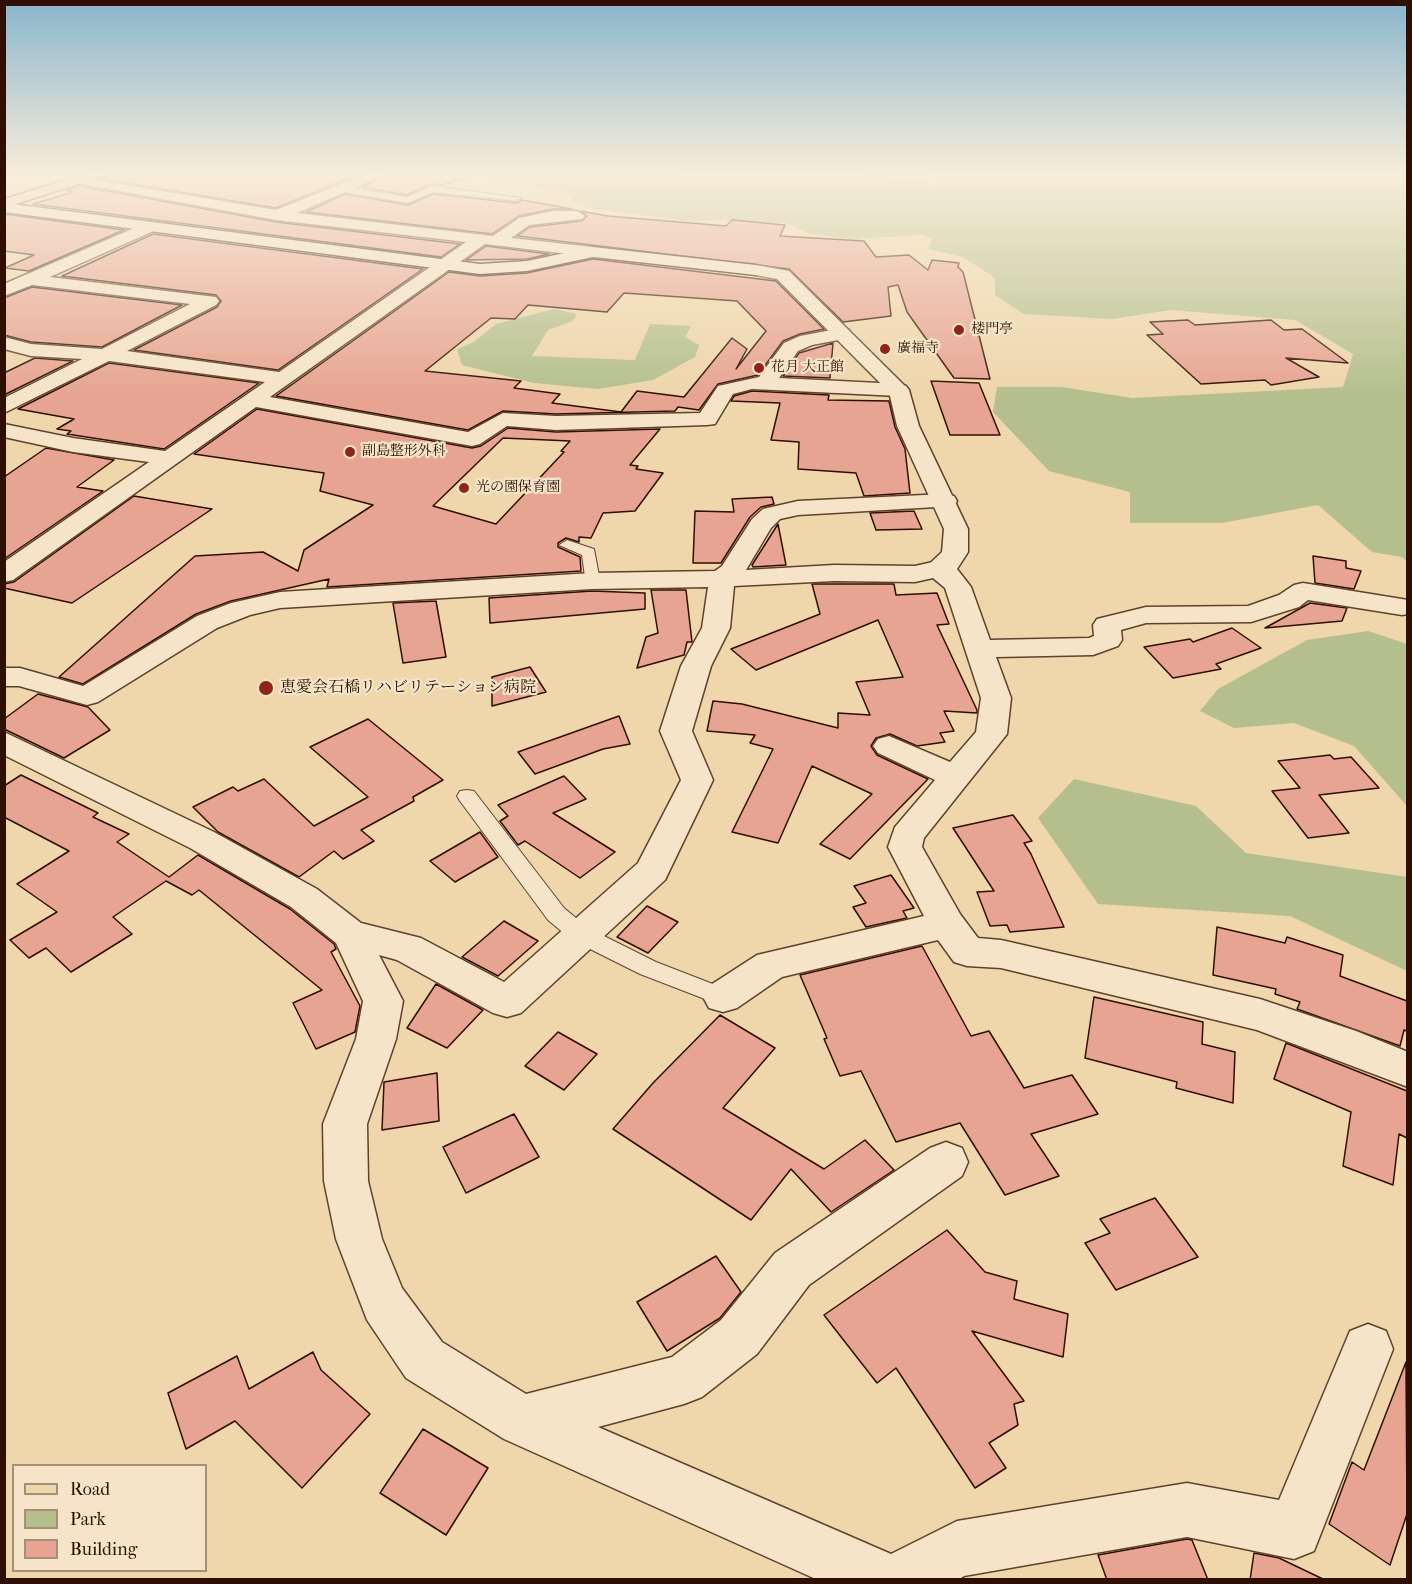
<!DOCTYPE html>
<meta charset="utf-8">
<style>
body{margin:0}
#map{position:relative;width:1412px;height:1584px;overflow:hidden;background:#efd6ab;font-family:"IM FELL French Canon",serif}
canvas{display:block}
.frame{position:absolute;inset:0;border:6px solid #2f0f01;pointer-events:none}
.legend{position:absolute;left:12px;top:1464px;width:195px;height:108px;box-sizing:border-box;background:#f5e4c8;border:2px solid #a68f78;margin:0;padding:8px 10px;list-style:none;font-size:18px;color:#2f0f01}
.legend li{display:flex;align-items:center;gap:12px;height:30px}
.legend b{width:30px;border:2px solid #a68f78}
</style>
<div id="map">
<canvas width="1412" height="1584"></canvas>
<div class="frame"></div>
<ul class="legend">
<li><b style="height:8px;background:#efd6ab"></b>Road</li>
<li><b style="height:16px;background:#b4bf8d"></b>Park</li>
<li><b style="height:16px;background:#e7a492"></b>Building</li>
</ul>
</div>
<script>
const ctx = document.querySelector('canvas').getContext('2d');
ctx.lineJoin = 'round';
function paint(path, color) { ctx.fillStyle = color; ctx.fill(path, 'evenodd'); }
const shape = rows => new Path2D(rows.map(r => 'M' + r).join(''));
function strokePath(path, color, width, dash) { ctx.strokeStyle = color; ctx.lineWidth = width; ctx.lineCap = dash ? 'butt' : 'round'; ctx.setLineDash(dash || []); ctx.stroke(path); }
function write(font, color, halo, rows, align = 'center') {
  ctx.font = font + ' "IM FELL French Canon","Noto Serif JP",serif'; ctx.lineWidth = 4.5; ctx.setLineDash([]); ctx.textBaseline = 'middle'; ctx.strokeStyle = halo; ctx.fillStyle = color; for (const [text, x, y, turn = 0] of rows) {
    ctx.save(); ctx.translate(x, y); ctx.rotate((+turn || 0) * Math.PI / 180); ctx.textAlign = isNaN(turn) ? turn : align; if (halo) ctx.strokeText(text, 0, 0); ctx.fillText(text, 0, 0); ctx.restore();
  }
}
const green = shape([
 [862,174,885,177,894,182,919,179,927,182,926,185,931,186,942,184,945,180,924,174,1407,174,1407,562,1402,557,1372,552,1318,505,1222,523,1130,523,1130,492,1049,471,993,412,997,387,1062,387,1132,398,1343,387,1353,354,1295,320,1171,310,1112,319,1024,314,995,295,995,278,963,257,928,249,932,239,924,235,852,239,811,234,786,223,723,220,688,221,593,209,573,202,568,193,496,180,486,175],
 [554,309,577,314,573,321,548,330,532,356,635,360,650,324,691,326,685,337,699,345,695,357,653,380,598,389,534,383,462,365,457,349,474,342,496,324],
 [1368,631,1407,644,1407,806,1354,746,1294,723,1234,728,1200,711,1218,689,1307,640],
 [1074,779,1196,806,1246,853,1407,877,1407,971,1290,916,1098,904,1038,818]
]);
const building = shape([
 [111,174,359,174,276,208,102,179,111,174],
 [388,174,464,174,465,177,443,185,431,184,407,195,362,187,388,174],
 [80,186,276,222,460,244,441,257,33,204,73,192,66,190,80,186],
 [345,194,408,205,433,194,517,203,522,200,572,209,553,209,519,216,492,234,306,212,345,194],
 [581,211,608,216,726,226,732,220,785,225,780,236,864,241,876,257,909,255,928,270,932,260,959,263,958,267,963,272,990,379,954,378,907,312,898,285,888,287,891,316,843,322,789,269,517,236,530,227,582,221,587,216,581,211],
 [4,214,124,230,29,271,5,268,34,255,4,251,4,214],
 [153,234,423,269,278,370,134,350,217,307,221,301,216,295,62,276,153,234],
 [486,246,549,254,527,259,466,260,486,246],
 [593,259,776,281,824,329,800,334,783,341,758,375,718,384,699,410,678,407,675,411,556,414,503,411,468,430,276,396,449,272,480,276,527,273,593,259],
 [624,293,737,301,766,331,736,369,747,349,732,338,684,397,637,391,621,412,552,403,560,394,514,388,521,381,425,371,491,318,515,319,528,305,607,312,624,293],
 [32,287,182,305,102,347,31,342,4,335,4,298,32,287],
 [1188,320,1195,325,1271,320,1284,330,1302,329,1348,363,1286,358,1319,377,1271,385,1265,380,1201,384,1147,335,1163,334,1150,322,1188,320],
 [833,343,830,378,783,376,799,353,833,343],
 [35,358,73,361,4,395,4,373,35,358],
 [109,363,259,383,164,449,67,434,71,431,57,429,74,419,18,409,109,363],
 [931,381,979,383,1000,435,950,435,931,381],
 [752,391,829,395,828,400,889,401,895,427,905,449,910,493,864,496,856,473,798,469,799,442,771,440,780,403,731,401,734,396,752,391],
 [257,409,472,448,481,446,508,428,556,432,660,429,630,465,638,466,636,469,663,473,635,511,603,513,591,538,579,537,579,542,566,538,558,543,558,547,580,557,581,571,327,587,329,579,231,601,196,614,83,684,59,677,195,556,263,552,298,571,304,550,373,505,320,491,324,473,194,454,257,409],
 [503,438,570,441,561,451,564,452,496,524,433,506,503,438],
 [46,448,114,460,77,487,103,491,4,559,4,477,46,448],
 [134,496,212,509,72,603,4,588,4,584,14,582,134,496],
 [772,497,774,504,761,507,750,517,721,563,693,563,695,511,734,512,732,499,772,497],
 [914,511,922,529,876,530,870,513,914,511],
 [778,524,786,565,753,567,752,565,778,524],
 [1313,556,1346,561,1346,568,1361,571,1354,589,1315,583,1313,556],
 [812,584,894,584,896,595,937,593,949,624,937,625,977,710,977,713,944,711,954,731,940,733,945,742,917,746,890,734,876,738,871,746,877,755,928,779,850,859,820,844,872,794,812,766,778,843,732,832,773,749,750,743,755,735,707,731,713,701,742,704,838,728,838,713,870,715,856,682,903,677,878,620,756,670,731,649,820,614,812,584],
 [651,590,686,590,692,642,687,642,684,655,637,668,646,637,658,633,651,590],
 [592,591,645,593,645,609,490,623,489,598,592,591],
 [436,601,446,657,403,663,393,603,436,601],
 [1310,603,1347,608,1342,621,1265,628,1310,603],
 [1232,628,1261,648,1216,664,1221,669,1173,678,1144,647,1190,639,1193,642,1232,628],
 [530,667,546,692,492,706,492,677,530,667],
 [38,694,88,707,110,730,64,758,4,729,4,719,38,694],
 [619,716,630,744,603,749,535,774,518,752,619,716],
 [368,719,443,780,413,797,414,801,361,830,374,841,343,859,334,851,299,877,218,832,193,807,233,787,238,791,264,779,314,826,368,797,310,747,368,719],
 [1330,755,1334,759,1351,757,1379,788,1319,795,1349,833,1308,838,1272,791,1300,788,1278,761,1330,755],
 [21,775,98,813,93,817,129,834,117,842,169,877,198,855,290,909,334,944,336,949,331,952,360,1006,355,1032,316,1049,293,1003,322,990,199,890,192,895,166,881,113,917,132,934,71,972,46,948,29,958,10,940,57,912,17,884,69,851,4,817,4,786,21,775],
 [564,776,586,799,553,813,615,852,580,878,525,841,518,845,500,821,508,816,498,805,564,776],
 [1013,815,1032,841,1024,843,1031,854,1064,927,1010,932,1007,925,990,926,977,892,994,891,953,828,1013,815],
 [480,832,498,857,455,882,430,861,480,832],
 [891,875,914,908,903,911,907,918,866,927,853,907,866,903,854,886,891,875],
 [647,906,678,922,648,953,617,937,647,906],
 [504,921,538,941,498,976,462,957,504,921],
 [1217,927,1285,943,1287,937,1343,955,1340,976,1407,1001,1407,1031,1404,1030,1400,1046,1297,1009,1300,1002,1275,994,1276,989,1213,975,1217,927],
 [922,946,971,1036,989,1031,1024,1088,1072,1075,1098,1114,1031,1134,1059,1176,1005,1195,960,1123,896,1142,861,1071,840,1076,824,1039,827,1038,800,975,922,946],
 [436,984,483,1010,447,1048,407,1028,436,984],
 [1094,997,1203,1022,1202,1044,1235,1052,1233,1103,1176,1088,1177,1082,1085,1058,1094,997],
 [720,1015,775,1048,723,1108,824,1169,865,1140,894,1170,831,1212,791,1169,751,1220,613,1129,653,1083,720,1015],
 [558,1032,597,1054,564,1090,525,1066,558,1032],
 [1286,1043,1407,1091,1407,1138,1399,1134,1393,1185,1343,1166,1351,1112,1274,1079,1286,1043],
 [437,1073,439,1121,382,1130,384,1082,437,1073],
 [514,1114,539,1157,466,1193,443,1147,514,1114],
 [1155,1198,1198,1257,1116,1290,1085,1243,1110,1233,1100,1219,1155,1198],
 [947,1230,985,1272,1017,1281,1014,1299,1068,1314,1063,1357,972,1331,1024,1401,1014,1404,1018,1425,989,1443,1006,1468,975,1488,896,1368,877,1383,824,1315,947,1230],
 [716,1256,741,1292,720,1318,667,1351,637,1302,716,1256],
 [313,1352,321,1370,370,1414,302,1488,235,1421,186,1449,168,1393,237,1356,249,1389,313,1352],
 [1406,1362,1407,1514,1390,1565,1329,1524,1352,1462,1364,1470,1406,1362],
 [423,1429,488,1468,446,1535,380,1493,423,1429],
 [1187,1539,1192,1540,1208,1580,1107,1580,1098,1555,1187,1539],
 [1254,1553,1279,1558,1325,1580,1250,1580,1254,1553]
]);
const service = shape([
 [341,186,407,197,432,186,521,198,517,201,433,192,408,203,338,191,341,186],
 [567,540,594,549,600,581,598,584,586,584,582,555,559,545,567,540],
 [467,790,474,791,564,908,588,928,656,962,731,991,735,997,731,1003,723,1006,640,974,572,940,548,920,460,801,457,796,460,791,467,790]
]);
const minor = shape([
 [366,174,386,174,297,213,493,236,519,218,553,211,577,211,585,216,582,219,529,225,511,238,593,247,601,252,593,257,485,244,270,397,468,432,503,413,556,416,700,413,718,386,759,377,784,343,800,336,842,328,849,330,851,334,849,338,812,345,798,351,779,378,899,384,906,386,909,390,906,394,899,396,752,389,733,394,715,424,707,425,556,430,507,426,480,444,472,446,256,407,13,580,4,582,4,562,149,462,73,452,4,437,4,424,73,438,165,451,265,382,109,361,4,413,4,398,82,359,31,356,4,349,4,337,31,344,102,349,190,304,32,285,4,296,4,284,146,223,158,223,160,226,158,229,50,277,216,297,219,301,216,305,127,351,279,372,466,242,276,220,82,184,77,183,77,177,276,210,366,174],
 [945,494,954,496,957,501,954,506,798,515,780,519,771,528,746,570,834,565,915,566,937,561,946,563,957,569,971,587,990,640,1089,638,1094,636,1093,625,1097,619,1146,607,1248,606,1279,595,1294,585,1303,583,1408,600,1408,614,1402,615,1308,600,1299,607,1251,622,1146,623,1121,630,1122,640,1118,646,1093,655,996,657,1011,698,1007,734,924,838,922,847,960,914,978,938,1001,940,1260,999,1356,1031,1408,1052,1408,1087,1257,1030,1001,968,967,966,954,962,938,940,782,977,737,1008,723,1012,709,1008,703,997,709,986,757,955,924,916,888,847,895,827,935,780,878,753,873,746,878,739,889,736,950,762,976,732,981,698,945,588,933,578,915,582,834,581,734,586,730,628,711,666,692,731,713,780,665,880,521,1013,507,1017,493,1013,397,960,379,955,403,1001,396,1039,367,1124,368,1181,382,1239,402,1288,442,1342,526,1394,672,1357,721,1320,775,1253,930,1148,946,1142,962,1148,968,1162,962,1176,809,1285,757,1354,702,1397,684,1404,598,1427,891,1554,957,1521,1187,1483,1279,1500,1350,1331,1368,1324,1386,1331,1393,1349,1314,1551,1294,1559,1187,1537,964,1576,958,1580,818,1580,504,1439,406,1378,367,1320,336,1239,324,1181,323,1124,356,1039,363,1001,336,943,291,907,190,848,4,755,4,732,214,832,317,889,361,923,421,938,504,982,638,863,681,780,660,731,681,666,702,628,708,587,592,589,280,608,250,615,217,628,98,702,87,705,19,686,4,686,4,668,20,668,83,686,197,616,231,603,280,592,592,573,715,571,722,566,752,519,763,509,798,501,945,494]
]);
const tertiary = shape([
 [756,265,789,271,909,390,919,426,968,529,968,552,957,569,937,577,928,575,924,569,942,552,944,529,897,426,889,392,777,279,750,274,747,270,750,266,756,265]
]);
const secondary = shape([
 [4,203,480,264,527,261,593,247,756,265,765,270,756,275,593,257,527,271,480,274,4,212,4,203]
]);
const primary = shape([
 [86,174,109,174,4,208,4,199,86,174]
]);
const markers = [
 [959,330,6,"#8f2418"],
 [885,349,6,"#8f2418"],
 [759,368,6,"#8f2418"],
 [350,452,6,"#8f2418"],
 [464,488,6,"#8f2418"],
 [266,688,8,"#8f2418"]
];
const farPoinames = [
 ["楼門亭",971,330],
 ["廣福寺",897,349],
 ["花月 大正館",771,368],
 ["副島整形外科",362,452],
 ["光の園保育園",476,488]
];
const poiNames = [
 ["恵愛会石橋リハビリテーション病院",280,688]
];
paint(green, '#b4bf8d');
paint(building, '#e7a492');
strokePath(building, '#2f0f01', 1.5);
strokePath(service, '#5f412c', 2);
strokePath(minor, '#5f412c', 3);
strokePath(tertiary, '#5f412c', 3);
strokePath(secondary, '#2f0f01', 3);
strokePath(primary, '#2f0f01', 3);
paint(service, '#f5e4c8');
paint(minor, '#f5e4c8');
paint(tertiary, '#f5e4c8');
paint(secondary, '#f5e4c8');
paint(primary, '#efd6ab');
const sky = ctx.createLinearGradient(0, 0, 0, 396);
sky.addColorStop(0, '#89b6cd');
sky.addColorStop(0.44, '#f8edd9');
sky.addColorStop(1, '#f8edd900');
ctx.fillStyle = sky;
ctx.fillRect(0, 0, 1412, 396);
for (const [x, y, r, color] of markers) { const dot = new Path2D(); dot.arc(x, y, r, 0, 2 * Math.PI); ctx.fillStyle = color; ctx.fill(dot); strokePath(dot, '#f5e4c8', 2); }
write('14px', '#2f0f01', '#f5e4c8', farPoinames, 'left');
write('16px', '#2f0f01', '#f5e4c8', poiNames, 'left');
</script>
